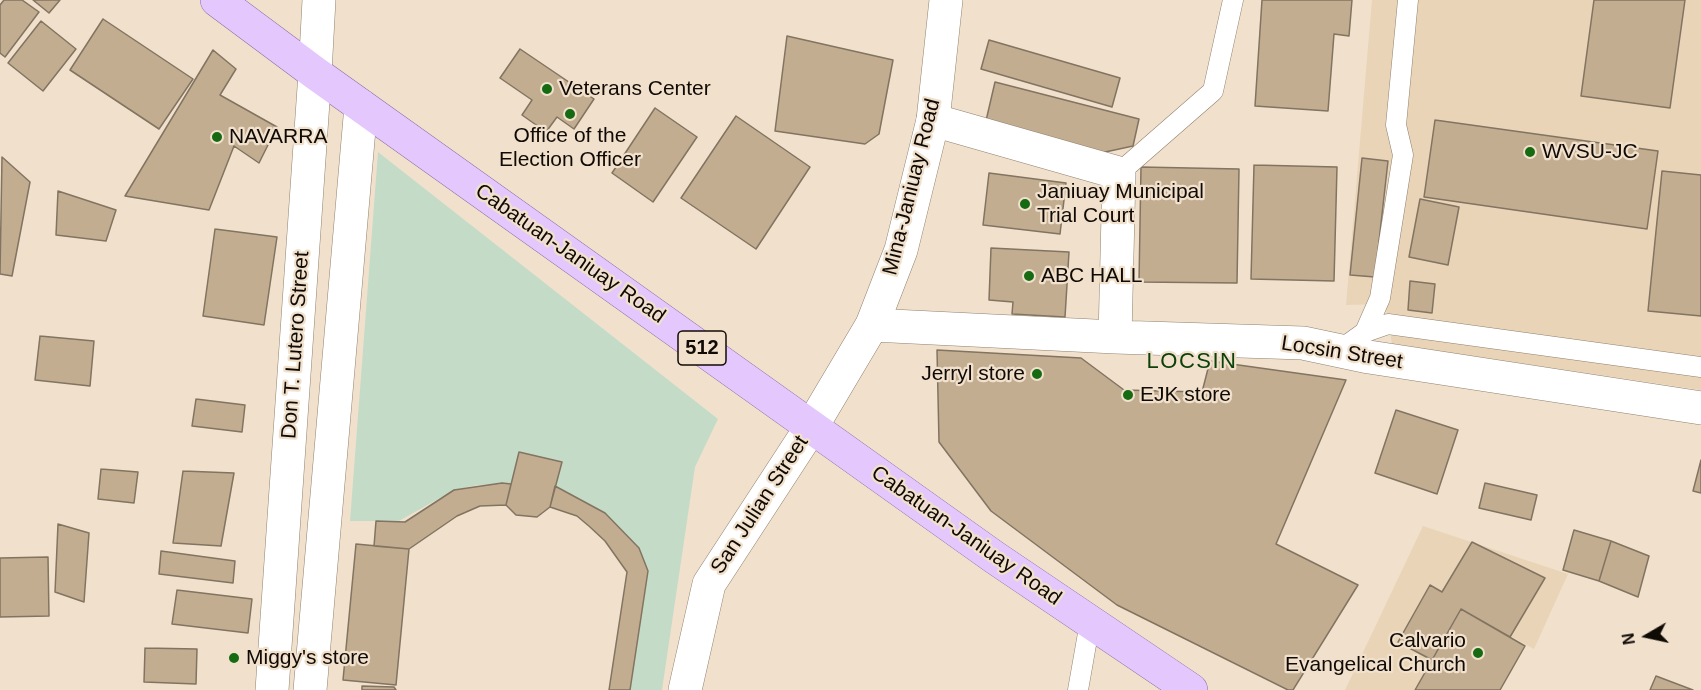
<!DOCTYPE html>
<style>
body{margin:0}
#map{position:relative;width:1701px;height:690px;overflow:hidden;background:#f1e1cc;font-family:Helvetica,sans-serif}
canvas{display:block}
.north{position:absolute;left:1617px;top:606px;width:60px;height:60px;-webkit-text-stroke:4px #f1e1cc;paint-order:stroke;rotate:261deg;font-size:16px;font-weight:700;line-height:24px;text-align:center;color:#100a05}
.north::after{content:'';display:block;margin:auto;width:21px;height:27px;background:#100a05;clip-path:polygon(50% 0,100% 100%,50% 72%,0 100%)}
</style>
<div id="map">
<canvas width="1701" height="690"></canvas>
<div class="north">N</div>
</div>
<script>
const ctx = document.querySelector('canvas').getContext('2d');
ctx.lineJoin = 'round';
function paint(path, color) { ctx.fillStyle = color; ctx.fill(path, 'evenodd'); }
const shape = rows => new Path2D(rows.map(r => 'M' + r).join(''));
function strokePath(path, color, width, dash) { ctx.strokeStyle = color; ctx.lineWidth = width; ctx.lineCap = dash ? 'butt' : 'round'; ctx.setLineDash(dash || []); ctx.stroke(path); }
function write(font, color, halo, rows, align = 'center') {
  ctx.font = font + ' Helvetica,sans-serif'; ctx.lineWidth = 4.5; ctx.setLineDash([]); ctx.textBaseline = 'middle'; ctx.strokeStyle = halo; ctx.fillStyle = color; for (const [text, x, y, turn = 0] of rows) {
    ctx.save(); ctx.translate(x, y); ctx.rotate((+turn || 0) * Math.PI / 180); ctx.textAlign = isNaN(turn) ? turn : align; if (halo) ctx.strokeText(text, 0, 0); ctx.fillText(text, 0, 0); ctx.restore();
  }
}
const built = shape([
 [1372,0,1701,0,1701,390,1392,344,1385,304,1346,305],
 [1423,526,1568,574,1534,649,1461,609,1414,690,1345,690]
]);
const green = shape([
 [378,152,718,419,695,467,662,690,630,690,648,571,639,548,605,513,555,486,519,453,511,484,478,485,454,490,399,521,350,521]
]);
const building = shape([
 [4,0,22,0,39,12,5,57,0,53,0,5,4,0],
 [33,0,60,0,49,13,33,0],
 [1262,0,1352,0,1349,36,1334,34,1328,111,1255,106,1262,0],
 [1594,0,1685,0,1670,108,1581,96,1594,0],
 [103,19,193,79,159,129,70,70,103,19],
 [41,21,76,49,43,91,8,63,41,21],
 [787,36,893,60,879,134,865,144,775,131,787,36],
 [989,40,1120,78,1112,107,981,69,989,40],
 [520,49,594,99,574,129,557,117,546,132,522,115,532,100,500,78,520,49],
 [213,50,236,69,220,95,277,127,259,163,234,146,209,210,125,196,213,50],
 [995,82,1139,119,1133,146,1096,154,985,125,995,82],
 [655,108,697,137,653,202,612,173,655,108],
 [736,116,810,167,756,249,681,198,736,116],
 [1435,120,1658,151,1647,229,1424,197,1435,120],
 [2,157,30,182,12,276,0,274,2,157],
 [1362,158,1388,161,1375,277,1350,275,1362,158],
 [1254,165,1337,167,1334,281,1251,279,1254,165],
 [1141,167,1239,169,1237,283,1139,282,1141,167],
 [1662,171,1701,175,1701,316,1648,311,1662,171],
 [989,173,1066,183,1060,234,983,225,989,173],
 [58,191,116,210,106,241,56,235,58,191],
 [1420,199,1459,207,1448,265,1409,257,1420,199],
 [215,229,277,237,264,325,203,316,215,229],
 [991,248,1069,252,1065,317,1012,314,1013,302,989,300,991,248],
 [1410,281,1435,284,1432,313,1408,310,1410,281],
 [40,336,94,341,90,386,35,380,40,336],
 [937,350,1081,358,1124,390,1202,392,1210,361,1346,380,1276,544,1358,585,1293,690,1288,690,1117,605,991,511,939,442,937,350],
 [196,399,245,405,242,432,192,426,196,399],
 [1396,410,1458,430,1437,494,1375,473,1396,410],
 [519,452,562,462,550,507,537,517,516,515,506,505,519,452],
 [1701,460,1701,493,1693,491,1701,460],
 [101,469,138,472,134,503,98,499,101,469],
 [183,471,234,473,221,546,173,543,183,471],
 [502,483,511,484,506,505,480,506,457,516,409,549,374,546,376,521,405,522,454,490,502,483],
 [1485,483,1537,495,1531,520,1479,508,1485,483],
 [555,486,605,513,639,548,648,571,630,690,609,690,627,572,605,541,590,527,577,516,550,507,555,486],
 [58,524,89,533,84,602,55,592,58,524],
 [1574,530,1611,541,1599,581,1563,570,1574,530],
 [1611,541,1649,556,1638,597,1599,581,1611,541],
 [1472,542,1545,578,1510,637,1461,609,1432,660,1398,642,1430,585,1442,592,1472,542],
 [356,544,409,549,396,685,343,680,356,544],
 [161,551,235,561,233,583,159,574,161,551],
 [48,557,49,616,0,617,0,558,48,557],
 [177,590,252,599,248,633,172,624,177,590],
 [1461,609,1525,646,1500,690,1415,690,1461,609],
 [145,648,197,649,196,684,144,682,145,648],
 [1656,676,1693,690,1650,690,1656,676],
 [362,686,394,687,396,690,362,690,362,686]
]);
const service = shape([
 [1119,173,1213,91,1233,0],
 [1365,332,1380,298,1403,155,1396,125,1408,0],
 [1340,350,1365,332,1388,324,1701,367],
 [1078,690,1090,622]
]);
const minor = shape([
 [933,120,1119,173,1115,337],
 [872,325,1115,337,1303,343,1369,357,1701,408]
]);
const tertiary = shape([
 [272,690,315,73],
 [310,690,361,106],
 [685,690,709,584,812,426]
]);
const secondary = shape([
 [315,73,319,0],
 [812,426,872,325,901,250,933,120,946,0]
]);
const primary = shape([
 [217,0,315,73,994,557,1191,690]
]);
const markers = [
 [547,89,6,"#166b12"],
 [570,114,6,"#166b12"],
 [217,137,6,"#166b12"],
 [1530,152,6,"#166b12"],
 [1025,204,6,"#166b12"],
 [1029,276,6,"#166b12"],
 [1037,374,6,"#166b12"],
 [1128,395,6,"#166b12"],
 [1478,653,6,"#166b12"],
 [234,658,6,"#166b12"]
];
const shields = [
 [702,348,48]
];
const shieldNames = [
 ["512",702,348]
];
const poiNames = [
 ["Veterans Center",559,89],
 ["Office of the",570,136,"center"],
 ["Election Officer",570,160,"center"],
 ["NAVARRA",229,137],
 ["WVSU-JC",1542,152],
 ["Janiuay Municipal",1037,192],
 ["Trial Court",1037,216],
 ["ABC HALL",1041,276],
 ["Jerryl store",1025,374,"right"],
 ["EJK store",1140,395],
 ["Calvario",1466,641,"right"],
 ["Evangelical Church",1466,665,"right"],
 ["Miggy's store",246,658]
];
const streetNames = [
 ["Mina-Janiuay Road",912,187,-76],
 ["Cabatuan-Janiuay Road",570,254,35],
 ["Don T. Lutero Street",296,345,-86],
 ["Locsin Street",1342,353,9],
 ["San Julian Street",760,505,-57],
 ["Cabatuan-Janiuay Road",966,536,35]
];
const neighbourhoodNames = [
 ["LOCSIN",1192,362]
];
paint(built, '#e9d4b8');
paint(green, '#c4dcc7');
paint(building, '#c2ad91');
strokePath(building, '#827461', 1.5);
strokePath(service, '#90816e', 21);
strokePath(minor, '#90816e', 34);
strokePath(tertiary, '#90816e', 34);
strokePath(secondary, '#90816e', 34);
strokePath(primary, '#8e6ca6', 34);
strokePath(service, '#fff', 20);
strokePath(minor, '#fff', 33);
strokePath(tertiary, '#fff', 33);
strokePath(secondary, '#fff', 33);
strokePath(primary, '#e4c7fd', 33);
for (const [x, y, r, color] of markers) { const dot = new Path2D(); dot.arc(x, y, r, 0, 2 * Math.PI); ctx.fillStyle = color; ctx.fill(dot); strokePath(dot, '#f1e1cc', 2); }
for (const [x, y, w] of shields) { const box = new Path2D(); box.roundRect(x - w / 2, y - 17, w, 34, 4.5); ctx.fillStyle = '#f1e1cc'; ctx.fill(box); strokePath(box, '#100a05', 1.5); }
write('bold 20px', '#100a05', null, shieldNames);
write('21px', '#100a05', '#f1e1cc', poiNames, 'left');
write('21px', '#100a05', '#f1e1cc', streetNames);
ctx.letterSpacing = '1.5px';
write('22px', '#0c4109', '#f1e1cc', neighbourhoodNames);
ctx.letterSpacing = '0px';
</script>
